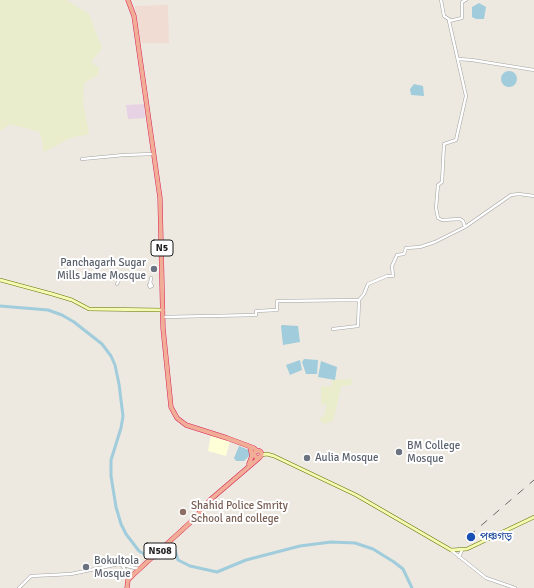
<!DOCTYPE html>
<meta charset="utf-8">
<style>
body{margin:0}
canvas{display:block;background:#ede9e0}
</style>
<canvas width="534" height="588"></canvas>
<script>
const ctx = document.querySelector('canvas').getContext('2d');
ctx.lineJoin = 'round';
function paint(path, color) { ctx.fillStyle = color; ctx.fill(path, 'evenodd'); }
const shape = rows => new Path2D(rows.map(r => 'M' + r).join(''));
function strokePath(path, color, width, dash) { ctx.strokeStyle = color; ctx.lineWidth = width; ctx.lineCap = dash ? 'butt' : 'round'; ctx.setLineDash(dash || []); ctx.stroke(path); }
function write(font, color, halo, rows, align = 'center') {
  ctx.font = font + ' Signika,"Noto Sans Bengali",sans-serif'; ctx.lineWidth = 4; ctx.setLineDash([]); ctx.textBaseline = 'middle'; ctx.strokeStyle = halo; ctx.fillStyle = color; for (const [text, x, y, turn = 0] of rows) {
    ctx.save(); ctx.translate(x, y); ctx.rotate((+turn || 0) * Math.PI / 180); ctx.textAlign = isNaN(turn) ? turn : align; if (halo) ctx.strokeText(text, 0, 0); ctx.fillText(text, 0, 0); ctx.restore();
  }
}
const industrial = shape([
 [144,104,145,118,128,119,126,105]
]);
const education = shape([
 [211,435,230,441,226,456,208,451]
]);
const military = shape([
 [168,5,169,43,140,43,135,6]
]);
const farmland = shape([
 [0,0,66,0,89,14,102,48,91,62,99,68,98,75,84,83,83,104,89,134,70,138,44,152,40,132,10,124,0,131],
 [352,379,351,385,341,386,334,418,331,422,324,424,319,418,324,416,327,405,321,404,321,386,331,387,332,380]
]);
const water = shape([
 [479,3,486,7,484,19,476,19,472,17,472,7],
 '501 79a8 8 0 1 1 16 0a8 8 0 1 1-16 0Z',
 [414,84,423,86,424,96,411,95,410,89],
 [282,325,298,326,300,342,283,345,281,326],
 [304,359,318,360,317,374,306,374,302,362],
 [300,360,302,370,290,375,286,365],
 [321,361,337,367,335,380,318,377],
 [239,446,251,451,251,454,244,461,236,461,234,458]
]);
const river = shape([
 [0,306,48,310,62,315,74,322,102,344,111,356,115,365,119,384,123,416,121,428,111,460,111,476,116,507,121,524,126,534,139,551,149,557,156,558,168,549,174,547,178,560,190,566,217,572,246,560,300,546,331,542,355,543,373,549,394,562,403,569,412,588]
]);
const tertiary = shape([
 [441,0,444,16,450,20],
 [458,61,459,59,472,60,534,70],
 [82,159,124,155,153,154],
 [465,227,463,221,460,219,442,220,438,218,436,208,438,185,442,182,444,144,456,140,466,96,449,21,462,18,462,2,466,0],
 [117,284,120,278],
 [150,284,151,278],
 [151,284,152,286,150,287,149,285,151,284],
 [359,300,364,294,368,284,387,276,393,276,392,266,397,255,404,254,406,248,420,247,435,242,465,227,511,195,519,194,534,196],
 [163,317,256,315,256,311,277,310,277,301,359,300,358,326,333,329],
 [451,550,486,578,515,588],
 [459,557,462,550],
 [123,565,139,569],
 [19,588,31,576,71,574,119,564,122,565,130,578]
]);
const secondary = shape([
 [0,280,52,294,72,300,89,309,163,310],
 [261,455,267,454,274,456,356,495,451,550,467,549,534,517]
]);
const trunk = shape([
 [128,0,134,16,160,198,163,328,171,407,177,418,186,425,227,438,254,448,257,451],
 '254.5 454a3.5 3.5 0 1 1 7 0a3.5 3.5 0 1 1-7 0Z',
 [249,464,252,456,250,447],
 [127,588,128,580,134,574,193,520,210,500,259,458]
]);
const rail = shape([
 [469,536,534,480]
]);
const markers = [
 [154,269,4,"#6b7280"],
 [399,452,4,"#6b7280"],
 [307,458,4,"#6b7280"],
 [183,512,4,"#8d6e63"],
 [471,537,5,"#1a4fb4"],
 [86,567,4,"#6b7280"]
];
const shields = [
 [162,248,22],
 [160,551,32]
];
const shieldNames = [
 ["N5",162,248],
 ["N508",160,551]
];
const worshipNames = [
 ["Panchagarh Sugar",146,263,"right"],
 ["Mills Jame Mosque",146,276,"right"],
 ["BM College",407,446],
 ["Mosque",407,459],
 ["Aulia Mosque",315,458],
 ["Bokultola",94,561],
 ["Mosque",94,574]
];
const educationNames = [
 ["Shahid Police Smrity",191,506],
 ["School and college",191,519]
];
const transitNames = [
 ["পঞ্চগড়",480,537]
];
paint(industrial, '#e6d2e2');
paint(education, '#feffd7');
paint(military, '#f0dcd3');
paint(farmland, '#e9edcb');
paint(water, '#a0ccdc');
strokePath(river, '#a0ccdc', 3);
strokePath(tertiary, '#a2a2a2', 3.5);
strokePath(secondary, '#627103', 4);
strokePath(trunk, '#d72159', 5);
strokePath(tertiary, '#fff', 2.5);
strokePath(secondary, '#f4fab2', 3);
strokePath(trunk, '#f2ad96', 4);
strokePath(rail, '#696969', 1, [8, 8]);
for (const [x, y, r, color] of markers) { const dot = new Path2D(); dot.arc(x, y, r, 0, 2 * Math.PI); ctx.fillStyle = color; ctx.fill(dot); strokePath(dot, '#fff', 1.5); }
for (const [x, y, w] of shields) { const box = new Path2D(); box.roundRect(x - w / 2, y - 8, w, 16, 3); ctx.fillStyle = '#fff'; ctx.fill(box); strokePath(box, '#1b1b1b', 1); }
write('bold 10px', '#1b1b1b', null, shieldNames);
write('11px', '#5b616d', '#fff', worshipNames, 'left');
write('11px', '#785e54', '#fff', educationNames, 'left');
write('11px', '#164399', '#fff', transitNames, 'left');
</script>
